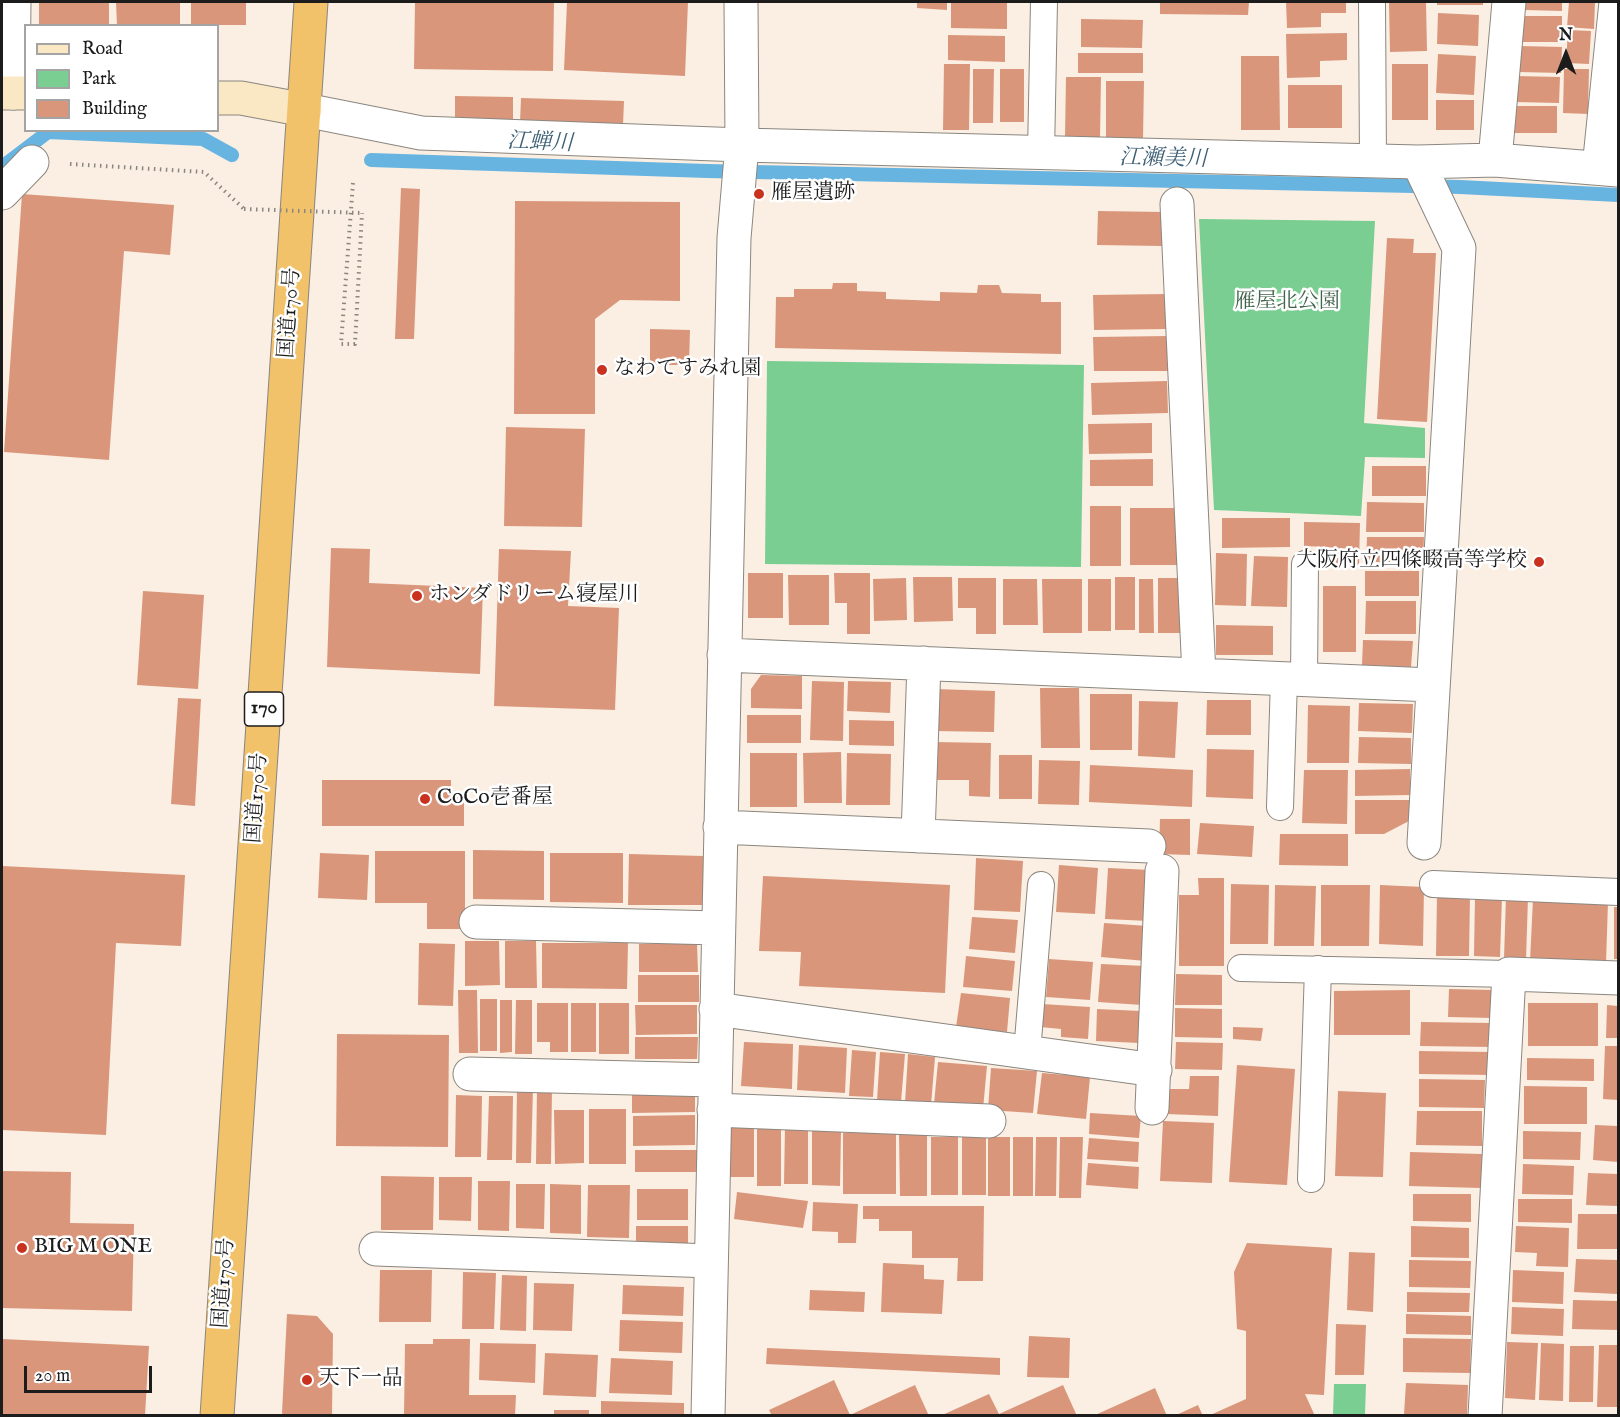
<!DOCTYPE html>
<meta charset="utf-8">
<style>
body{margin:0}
#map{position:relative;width:1620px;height:1417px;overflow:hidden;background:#faefe2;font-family:"IM FELL English",serif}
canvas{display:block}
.frame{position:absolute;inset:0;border:3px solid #1c1c1c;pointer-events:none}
.legend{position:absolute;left:24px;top:24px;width:195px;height:108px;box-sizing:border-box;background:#fff;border:2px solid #a4a4a4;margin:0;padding:8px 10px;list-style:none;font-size:18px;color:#1c1c1c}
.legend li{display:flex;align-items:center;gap:12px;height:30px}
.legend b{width:30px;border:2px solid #a4a4a4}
.north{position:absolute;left:1536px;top:24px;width:60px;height:60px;-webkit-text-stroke:4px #fff;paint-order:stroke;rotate:0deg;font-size:16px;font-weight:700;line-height:24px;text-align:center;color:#1c1c1c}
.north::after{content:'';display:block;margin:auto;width:21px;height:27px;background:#1c1c1c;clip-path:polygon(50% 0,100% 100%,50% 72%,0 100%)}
.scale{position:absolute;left:24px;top:1366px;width:128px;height:27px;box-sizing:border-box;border:3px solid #1c1c1c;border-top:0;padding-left:8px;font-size:18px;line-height:21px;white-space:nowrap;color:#1c1c1c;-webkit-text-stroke:4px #fff;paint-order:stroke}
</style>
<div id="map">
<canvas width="1620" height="1417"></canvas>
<div class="frame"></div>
<ul class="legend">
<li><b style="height:8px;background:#fae7c3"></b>Road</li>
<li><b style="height:16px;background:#7ace92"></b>Park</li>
<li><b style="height:16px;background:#da967b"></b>Building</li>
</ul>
<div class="north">N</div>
<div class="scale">20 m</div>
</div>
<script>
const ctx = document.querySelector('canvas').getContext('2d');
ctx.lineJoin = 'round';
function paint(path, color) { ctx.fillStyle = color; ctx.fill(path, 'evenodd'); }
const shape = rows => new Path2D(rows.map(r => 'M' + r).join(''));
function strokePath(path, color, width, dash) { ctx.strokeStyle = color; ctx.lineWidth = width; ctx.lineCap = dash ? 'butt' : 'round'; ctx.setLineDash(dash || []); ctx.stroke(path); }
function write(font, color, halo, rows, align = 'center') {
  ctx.font = font + ' "IM FELL English","Noto Serif JP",serif'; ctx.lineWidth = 5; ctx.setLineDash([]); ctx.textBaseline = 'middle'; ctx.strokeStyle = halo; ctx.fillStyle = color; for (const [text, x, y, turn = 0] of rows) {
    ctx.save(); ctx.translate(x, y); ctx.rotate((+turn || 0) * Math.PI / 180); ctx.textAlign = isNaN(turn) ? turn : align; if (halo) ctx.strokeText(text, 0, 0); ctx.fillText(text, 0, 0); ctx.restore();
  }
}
const green = shape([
 [1199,219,1375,221,1364,423,1425,428,1425,458,1365,457,1361,516,1214,510],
 [767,361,1084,365,1081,567,765,564],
 [1334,1384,1366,1384,1365,1415,1333,1415]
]);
const stream = shape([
 [371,160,707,171,1460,187,1618,195],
 [2,167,48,132,203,139,232,155]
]);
const building = shape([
 [39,2,109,2,109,26,39,26],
 [116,2,180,2,180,26,117,26],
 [191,2,246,2,246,25,191,25],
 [415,2,554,2,553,71,414,69],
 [567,2,688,2,685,76,564,70],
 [917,2,947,2,947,10,917,8],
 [951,2,1007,2,1007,29,951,28],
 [1160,2,1249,2,1248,15,1160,14],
 [1286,2,1346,2,1346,13,1321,13,1321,27,1287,28],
 [1389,2,1426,2,1427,51,1390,52],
 [1437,2,1483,2,1483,5,1437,5],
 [1525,2,1562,2,1562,11,1525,10],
 [1569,2,1595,2,1594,29,1567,27],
 [1438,13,1479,15,1478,46,1437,44],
 [1523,16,1562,16,1562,42,1523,42],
 [1081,19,1143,20,1142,48,1081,47],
 [1568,30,1591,31,1589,64,1566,63],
 [1347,33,1347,60,1320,61,1320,77,1287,78,1286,34],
 [948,35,1005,36,1005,62,948,60],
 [1520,46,1562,47,1561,73,1519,72],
 [1078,53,1143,53,1143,73,1078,73],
 [1438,54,1476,56,1474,95,1436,93],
 [1241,56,1279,56,1280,130,1241,130],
 [944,64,970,64,969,130,943,130],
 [1392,64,1428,64,1428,120,1392,120],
 [973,69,994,69,993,123,973,123],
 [1000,69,1024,69,1024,122,1000,122],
 [1564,69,1589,69,1588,114,1563,113],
 [1516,76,1560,77,1559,103,1515,102],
 [1066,77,1101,77,1100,138,1065,137],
 [1106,81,1144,81,1143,139,1106,139],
 [1288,85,1342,85,1342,128,1288,128],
 [455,96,513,97,513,120,455,118],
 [521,98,624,101,623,125,520,123],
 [1436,100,1474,100,1474,130,1436,130],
 [1515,106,1557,106,1557,133,1515,133],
 [401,188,420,189,414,339,395,339],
 [22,194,174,205,170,255,124,251,109,460,4,452],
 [515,201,680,202,680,301,620,300,595,319,595,414,514,414],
 [1098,211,1164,212,1163,246,1097,245],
 [1387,238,1414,239,1413,253,1436,253,1427,422,1377,419],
 [833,283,857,283,857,291,886,292,886,299,940,301,940,292,977,293,978,285,999,285,1002,293,1041,294,1041,302,1061,302,1061,354,775,348,776,297,794,297,794,289,832,289],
 [1166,294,1167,329,1094,330,1093,295],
 [650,329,690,330,689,365,650,365],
 [1168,336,1168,371,1094,371,1093,337],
 [1167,381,1168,413,1092,415,1091,383],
 [1152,423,1152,453,1089,454,1088,424],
 [506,427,585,429,582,527,504,526],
 [1153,459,1153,486,1090,486,1090,460],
 [1372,466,1426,466,1426,496,1372,496],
 [1367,502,1424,503,1424,532,1366,532],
 [1090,506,1121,506,1121,566,1090,566],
 [1130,508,1177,508,1177,565,1130,565],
 [1222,518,1290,518,1290,547,1222,548],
 [1304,522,1360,523,1359,566,1329,566,1329,547,1304,546],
 [1367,537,1424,537,1423,563,1366,562],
 [331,548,370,549,369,583,483,588,480,674,327,667],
 [499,549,571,551,568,606,619,608,615,710,494,706],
 [1216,553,1247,554,1246,606,1215,605],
 [1254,556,1288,557,1287,607,1251,606],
 [1365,571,1419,571,1419,596,1365,596],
 [748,573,783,573,783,618,748,618],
 [834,573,870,573,870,634,847,634,847,603,835,603],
 [788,575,829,575,829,625,789,625],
 [913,577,952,577,953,621,914,622],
 [1115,577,1135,577,1135,630,1115,630],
 [906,578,907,620,874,621,873,579],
 [958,578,996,578,996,634,976,634,976,608,958,608],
 [1158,578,1180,578,1180,633,1158,633],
 [1003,579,1037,579,1038,625,1003,625],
 [1042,579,1082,579,1082,633,1043,633],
 [1088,579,1111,579,1111,631,1088,631],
 [1139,579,1153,579,1154,633,1139,633],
 [1323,586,1356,586,1356,652,1323,652],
 [143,591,204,595,198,689,137,685],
 [1366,601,1416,601,1416,634,1365,634],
 [1216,625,1273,626,1273,655,1216,655],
 [1363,640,1413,641,1411,667,1362,665],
 [761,675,802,676,802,709,751,708,751,689],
 [812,681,844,682,843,741,810,740],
 [848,681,891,682,890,713,847,711],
 [1040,688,1079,688,1080,748,1041,748],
 [935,689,995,691,994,732,934,731],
 [1090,694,1132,694,1132,750,1090,750],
 [178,698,201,699,195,806,171,804],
 [1207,700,1251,700,1251,735,1206,735],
 [1139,701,1178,702,1175,758,1138,756],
 [1359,703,1413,704,1412,733,1358,731],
 [1308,705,1350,706,1349,763,1307,763],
 [747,715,801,715,801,743,747,743],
 [849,720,894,721,894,746,849,745],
 [1359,737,1411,738,1411,764,1358,763],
 [935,742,991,743,990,797,969,796,969,780,934,780],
 [1207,749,1254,750,1253,799,1206,797],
 [841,752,842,803,804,803,803,753],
 [750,753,797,753,797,807,750,807],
 [847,753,891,754,890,805,846,805],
 [999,755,1032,755,1032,799,999,799],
 [1039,760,1080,761,1079,805,1038,804],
 [1090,765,1193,770,1192,807,1089,802],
 [1410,769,1410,795,1355,796,1355,770],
 [1304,770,1348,770,1347,824,1302,823],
 [322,780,451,780,451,797,464,797,464,826,322,826],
 [1355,800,1409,800,1409,821,1384,834,1355,834],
 [1160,819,1190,819,1190,855,1159,854],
 [1200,823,1254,826,1252,857,1197,854],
 [1280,834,1348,834,1348,866,1279,865],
 [473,850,544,851,544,900,473,899],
 [375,851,465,851,465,929,427,929,427,903,375,903],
 [320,853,369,855,367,900,318,898],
 [550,853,623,853,623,903,550,902],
 [629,854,703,856,703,905,628,905],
 [976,858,1023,861,1020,912,974,910],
 [1059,865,1098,868,1095,914,1056,912],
 [2,866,185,875,181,946,116,943,106,1135,2,1130],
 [1108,868,1151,870,1149,921,1105,919],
 [763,876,950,885,945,993,799,986,801,952,759,951],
 [1198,878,1224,878,1224,966,1179,966,1179,895,1199,895],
 [1231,884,1269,885,1268,944,1230,944],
 [1275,885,1316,886,1314,946,1274,946],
 [1321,885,1370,885,1369,946,1321,946],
 [1380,885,1424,887,1423,946,1379,944],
 [1437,895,1470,896,1469,956,1436,956],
 [1475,896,1502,897,1500,957,1474,956],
 [1506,896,1528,897,1526,960,1504,959],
 [1533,899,1608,902,1606,963,1530,961],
 [1614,907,1618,907,1618,959,1614,959],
 [972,917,1018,920,1015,953,969,949],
 [1104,923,1148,926,1146,961,1101,957],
 [465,941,499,941,500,985,465,986],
 [505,941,536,941,537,988,505,988],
 [419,943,455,944,453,1006,418,1005],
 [542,943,628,943,627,989,542,988],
 [697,943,698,972,639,972,639,944],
 [966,956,1015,961,1012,991,963,987],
 [1049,959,1093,962,1090,1000,1046,997],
 [1101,964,1145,966,1142,1005,1098,1002],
 [1176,974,1222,975,1222,1005,1175,1005],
 [638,975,699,975,699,1002,638,1002],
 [1449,989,1493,990,1493,1018,1448,1017],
 [458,990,477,990,478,1053,459,1053],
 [1410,990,1410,1035,1334,1035,1334,991],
 [961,993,1010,998,1007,1032,956,1027],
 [480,999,497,999,497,1051,480,1051],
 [500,1000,512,1000,512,1052,500,1053],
 [516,1000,532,1000,532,1054,515,1054],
 [537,1003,568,1003,568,1052,550,1052,550,1042,537,1042],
 [571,1003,596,1003,596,1052,571,1052],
 [599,1003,629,1003,629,1054,599,1054],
 [1528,1003,1598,1003,1598,1046,1528,1046],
 [1042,1004,1090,1007,1088,1039,1061,1037,1061,1029,1040,1027],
 [635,1005,697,1005,697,1034,636,1035],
 [1607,1005,1618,1006,1618,1038,1606,1038],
 [1175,1008,1222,1009,1222,1038,1175,1037],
 [1097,1009,1141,1011,1140,1043,1096,1041],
 [1421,1022,1494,1023,1493,1047,1420,1046],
 [1233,1027,1263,1028,1261,1041,1233,1039],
 [337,1034,449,1035,448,1147,336,1146],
 [635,1037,698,1037,697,1059,635,1059],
 [744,1042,793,1044,792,1089,741,1086],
 [1176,1042,1223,1043,1222,1070,1175,1069],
 [799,1045,847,1048,845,1093,797,1090],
 [1605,1046,1618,1046,1618,1100,1603,1099],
 [852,1050,876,1052,873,1097,849,1096],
 [1419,1051,1492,1052,1491,1075,1419,1074],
 [880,1052,905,1054,901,1102,877,1101],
 [908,1054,935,1057,931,1105,905,1103],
 [1527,1058,1594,1059,1594,1081,1527,1080],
 [938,1062,987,1066,983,1109,934,1104],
 [1237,1065,1295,1069,1287,1185,1229,1182],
 [991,1068,1037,1071,1033,1113,988,1110],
 [1042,1073,1090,1077,1086,1119,1037,1114],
 [1190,1076,1219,1076,1218,1116,1166,1114,1168,1089,1189,1089],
 [1419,1079,1485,1080,1484,1108,1419,1107],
 [1524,1086,1587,1087,1587,1124,1524,1124],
 [517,1087,533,1087,531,1163,516,1163],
 [537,1087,552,1087,551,1164,536,1164],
 [695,1091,695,1112,632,1113,632,1092],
 [1338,1091,1386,1093,1383,1177,1335,1176],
 [456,1095,482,1096,481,1157,455,1157],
 [489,1096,513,1096,512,1160,487,1160],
 [589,1109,626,1109,626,1164,589,1164],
 [554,1110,584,1110,584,1163,555,1164],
 [1417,1111,1482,1111,1482,1146,1416,1145],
 [1090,1113,1141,1116,1139,1138,1089,1134],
 [695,1115,695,1145,633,1146,633,1116],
 [1163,1121,1214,1123,1212,1183,1160,1181],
 [729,1125,754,1125,754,1177,729,1177],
 [1595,1125,1618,1126,1618,1162,1593,1160],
 [757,1126,781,1126,781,1186,757,1186],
 [785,1127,808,1127,808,1184,784,1184],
 [812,1130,841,1130,840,1186,812,1185],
 [1523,1131,1581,1132,1580,1160,1523,1159],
 [843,1133,896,1133,896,1194,843,1194],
 [899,1135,927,1135,927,1196,900,1196],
 [962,1136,986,1136,986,1195,962,1195],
 [931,1137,958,1137,958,1195,931,1195],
 [988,1137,1010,1137,1010,1196,988,1196],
 [1013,1137,1033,1137,1033,1196,1013,1196],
 [1036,1137,1057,1137,1056,1196,1035,1196],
 [1060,1137,1083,1137,1081,1198,1059,1198],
 [1089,1138,1139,1142,1138,1162,1087,1159],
 [635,1150,697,1150,697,1172,635,1172],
 [1410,1152,1482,1154,1481,1188,1409,1186],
 [1088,1163,1139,1167,1138,1189,1086,1185],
 [1523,1164,1574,1166,1573,1195,1522,1194],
 [2,1171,71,1172,70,1223,134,1224,132,1311,2,1308],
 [1588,1173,1618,1174,1618,1206,1586,1205],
 [381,1176,434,1177,433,1230,381,1230],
 [439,1177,472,1177,471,1221,439,1220],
 [478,1181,510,1181,509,1231,478,1230],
 [516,1184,545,1184,544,1229,516,1228],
 [550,1184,581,1185,581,1234,550,1233],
 [588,1185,630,1185,629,1238,587,1237],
 [637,1189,688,1189,688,1220,637,1220],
 [737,1192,808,1201,803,1228,734,1219],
 [1413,1194,1471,1194,1471,1222,1413,1221],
 [1518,1199,1572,1199,1572,1223,1518,1222],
 [813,1202,858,1204,856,1243,838,1243,838,1232,812,1231],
 [863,1206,984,1206,983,1281,957,1281,958,1258,912,1258,912,1231,879,1231,879,1219,863,1219],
 [1578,1214,1618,1214,1618,1249,1577,1249],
 [636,1226,688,1226,688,1248,636,1248],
 [1411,1226,1469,1228,1469,1258,1411,1257],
 [1516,1226,1569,1228,1568,1267,1536,1266,1537,1253,1515,1252],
 [1247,1243,1332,1248,1324,1395,1305,1394,1315,1416,1208,1416,1246,1399,1246,1331,1237,1329,1234,1272],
 [1349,1252,1375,1253,1373,1312,1347,1310],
 [1576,1259,1618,1260,1618,1294,1574,1292],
 [1409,1260,1471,1261,1470,1288,1409,1287],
 [883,1263,924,1265,924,1279,944,1280,942,1314,881,1312],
 [380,1270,432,1270,431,1322,379,1322],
 [1513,1270,1564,1272,1563,1304,1512,1302],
 [463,1272,496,1273,494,1329,462,1329],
 [502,1275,527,1276,526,1331,500,1330],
 [534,1283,574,1284,572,1331,533,1330],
 [623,1285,684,1287,683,1316,622,1314],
 [810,1290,865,1292,864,1312,809,1310],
 [1407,1292,1470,1293,1469,1312,1407,1312],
 [1573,1300,1618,1301,1618,1330,1572,1329],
 [1512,1307,1564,1309,1563,1336,1511,1334],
 [287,1314,317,1316,333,1334,332,1416,284,1416,282,1413],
 [1406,1314,1471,1316,1471,1335,1406,1334],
 [620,1320,683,1322,682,1353,619,1351],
 [1336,1324,1366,1325,1364,1375,1335,1375],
 [1029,1336,1070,1338,1069,1378,1027,1377],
 [1403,1338,1471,1339,1470,1373,1403,1372],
 [2,1339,149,1346,145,1416,2,1416],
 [433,1339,470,1339,469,1395,516,1395,515,1416,404,1416,405,1344,433,1344],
 [1507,1342,1538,1343,1535,1400,1505,1398],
 [480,1343,536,1344,535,1383,479,1380],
 [1541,1343,1564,1344,1563,1401,1539,1400],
 [1599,1345,1618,1345,1618,1407,1597,1407],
 [1570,1346,1594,1346,1593,1402,1569,1402],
 [767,1348,1000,1358,1000,1375,766,1364],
 [545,1353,598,1355,596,1397,543,1395],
 [611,1358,673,1361,672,1395,609,1393],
 [834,1380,850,1415,915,1385,929,1416,772,1416,769,1410],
 [1406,1383,1468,1385,1467,1416,1404,1414],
 [1063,1385,1077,1416,940,1416,989,1394,999,1414],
 [1155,1388,1167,1416,1093,1416],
 [601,1401,684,1403,684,1416,601,1416],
 [1198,1405,1203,1416,1174,1416],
 [554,1410,589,1410,589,1416,554,1416]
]);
const path = shape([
 [70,164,204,172,244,209],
 [353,183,341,344,355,344,362,213]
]);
const lane = shape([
 [1372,2,1373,161],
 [1041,153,1044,2],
 [1304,679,1305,564],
 [1280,807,1284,679],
 [1433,884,1618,892],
 [1241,968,1509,974],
 [1027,1052,1041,885],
 [1311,1179,1318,969]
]);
const street = shape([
 [13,93,14,2],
 [305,110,421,133,742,145,1418,162,1495,160,1618,170],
 [1495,160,1509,2],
 [1418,162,1459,248,1424,843],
 [1599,168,1616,2],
 [2,193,32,162],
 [1177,204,1199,675],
 [724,655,1432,685],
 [720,827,1149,846],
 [918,836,924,663],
 [476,922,718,928],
 [716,1009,1155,1070],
 [470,1074,714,1080],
 [1152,1108,1162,871],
 [714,1110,989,1121],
 [376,1249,711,1261],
 [708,1416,734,238,742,145,741,2],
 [1485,1416,1509,974,1618,978]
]);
const secondary = shape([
 [2,93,26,93],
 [218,98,241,98,305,110]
]);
const highway = shape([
 [217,1416,311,2]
]);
const pathBridge = shape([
 [244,209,362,213]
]);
const markers = [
 [759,194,6,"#c8321e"],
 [602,370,6,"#c8321e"],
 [1539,562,6,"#c8321e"],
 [417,596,6,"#c8321e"],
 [425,799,6,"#c8321e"],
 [22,1248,6,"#c8321e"],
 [307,1380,6,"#c8321e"]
];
const shields = [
 [264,709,39]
];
const shieldNames = [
 ["170",264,709]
];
const poiNames = [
 ["雁屋遺跡",771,194],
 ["なわてすみれ園",614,370],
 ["大阪府立四條畷高等学校",1527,562,"right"],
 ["ホンダドリーム寝屋川",429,596],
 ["CoCo壱番屋",437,799],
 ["BIG M ONE",34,1248],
 ["天下一品",319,1380]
];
const parkNames = [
 ["雁屋北公園",1287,303]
];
const streetNames = [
 ["国道170号",291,313,-86],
 ["国道170号",258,798,-86],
 ["国道170号",225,1283,-86]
];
const waterNames = [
 ["江蝉川",540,144,2],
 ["江瀬美川",1163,160,1]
];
paint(green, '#7ace92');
strokePath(stream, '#68b4e1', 14);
paint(building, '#da967b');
strokePath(lane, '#8b867f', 28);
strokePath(street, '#8b867f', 35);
strokePath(secondary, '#8b867f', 35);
strokePath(highway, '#8b867f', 35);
strokePath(path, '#8b867f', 4, [1.5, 4.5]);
strokePath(lane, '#fff', 26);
strokePath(street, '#fff', 33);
strokePath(secondary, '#fae7c3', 33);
strokePath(highway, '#f2c26a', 33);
strokePath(pathBridge, '#8b867f', 4, [1.5, 4.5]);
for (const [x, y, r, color] of markers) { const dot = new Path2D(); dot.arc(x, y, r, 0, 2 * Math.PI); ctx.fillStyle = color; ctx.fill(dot); strokePath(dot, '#fff', 2); }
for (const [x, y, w] of shields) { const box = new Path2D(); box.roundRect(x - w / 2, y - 17, w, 34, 4.5); ctx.fillStyle = '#fff'; ctx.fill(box); strokePath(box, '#1c1c1c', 1.5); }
write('bold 20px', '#1c1c1c', null, shieldNames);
write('21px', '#1c1c1c', '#fff', poiNames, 'left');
write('21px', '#42634b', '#fff', parkNames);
write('21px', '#1c1c1c', '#fff', streetNames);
write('italic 22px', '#3e6075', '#fff', waterNames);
</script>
